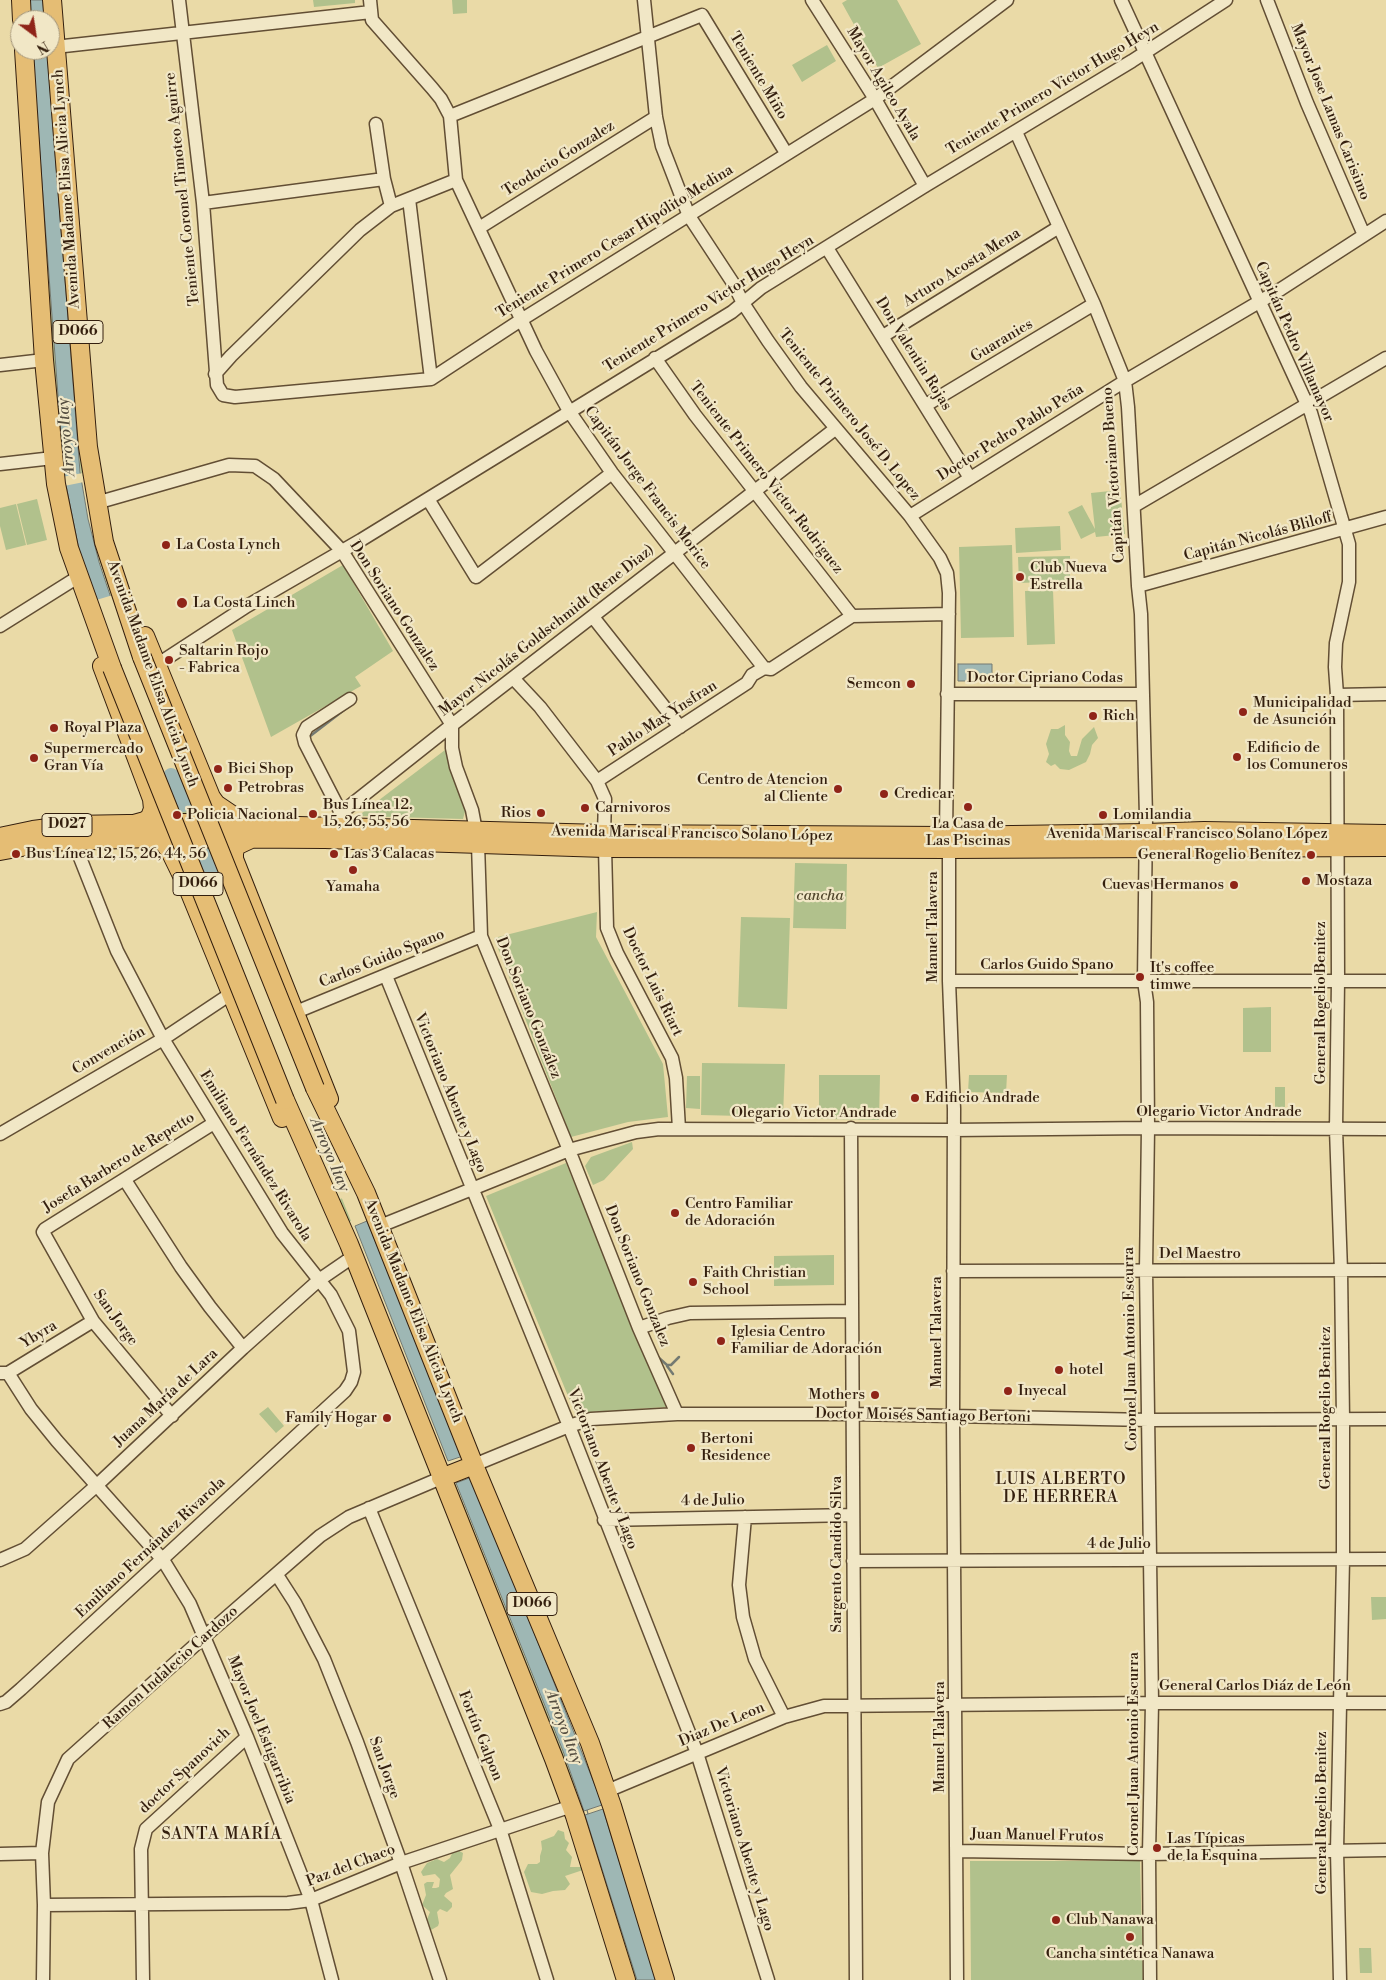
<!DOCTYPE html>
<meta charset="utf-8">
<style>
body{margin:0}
#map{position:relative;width:1386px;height:1980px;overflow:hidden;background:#eadaa7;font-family:"Libre Bodoni",serif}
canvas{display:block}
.north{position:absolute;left:10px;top:10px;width:50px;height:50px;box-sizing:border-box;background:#f1e7c6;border:1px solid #a5977c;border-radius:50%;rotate:149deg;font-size:14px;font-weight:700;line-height:20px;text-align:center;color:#341f0e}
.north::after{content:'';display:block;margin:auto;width:18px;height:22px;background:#8f2418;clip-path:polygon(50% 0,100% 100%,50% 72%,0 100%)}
</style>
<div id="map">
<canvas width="1386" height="1980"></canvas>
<div class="north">N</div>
</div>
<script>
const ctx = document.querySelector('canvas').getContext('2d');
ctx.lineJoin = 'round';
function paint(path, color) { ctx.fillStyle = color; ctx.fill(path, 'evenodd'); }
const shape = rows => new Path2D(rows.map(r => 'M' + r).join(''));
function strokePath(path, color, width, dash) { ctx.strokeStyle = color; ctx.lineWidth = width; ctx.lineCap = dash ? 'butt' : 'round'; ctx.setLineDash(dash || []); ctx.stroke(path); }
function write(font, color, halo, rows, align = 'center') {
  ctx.font = font + ' "Libre Bodoni",serif'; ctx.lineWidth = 4.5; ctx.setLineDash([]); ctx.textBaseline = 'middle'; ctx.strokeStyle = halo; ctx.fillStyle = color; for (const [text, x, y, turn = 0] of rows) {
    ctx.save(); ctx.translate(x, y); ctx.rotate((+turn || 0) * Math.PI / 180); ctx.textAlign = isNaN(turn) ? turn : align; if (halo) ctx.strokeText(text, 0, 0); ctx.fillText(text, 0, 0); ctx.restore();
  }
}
const green = shape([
 [313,0,355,0,355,3,314,7],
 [452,0,467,0,467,13,453,14],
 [847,0,897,0,921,44,878,68,842,3],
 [827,45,836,61,802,82,792,65],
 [41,176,64,477,61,477,35,177],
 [58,187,61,187,87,476,81,476],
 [1120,490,1125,534,1096,537,1095,532,1081,539,1068,512,1082,505,1095,529,1091,493],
 [37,499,47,540,27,545,17,504],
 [16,504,26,545,6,550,0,526,0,508],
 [1060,526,1061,550,1016,553,1015,528],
 [1012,545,1014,637,961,638,959,547],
 [1070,556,1070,581,1019,583,1018,557],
 [104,557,198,817,177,817,126,640,99,559],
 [343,565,393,651,355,677,361,686,271,737,232,630],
 [1053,590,1055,644,1027,645,1025,591],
 [1065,725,1065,735,1070,742,1069,751,1071,756,1077,756,1082,739,1094,727,1098,738,1092,745,1090,754,1086,762,1069,770,1060,769,1055,764,1051,766,1046,762,1049,754,1046,744,1051,729,1058,729],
 [445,750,466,808,463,819,358,816],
 [188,843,209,844,355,1184,365,1215,352,1185,337,1186,351,1221,346,1223,304,1134],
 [795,863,847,864,846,929,793,928],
 [597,912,596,937,663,1064,668,1117,628,1122,571,1137,494,938],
 [741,917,790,918,787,1009,738,1007],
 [1271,1007,1271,1052,1243,1052,1243,1008],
 [702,1063,785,1064,783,1117,701,1115],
 [819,1075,880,1075,879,1120,819,1119],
 [969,1075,1007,1075,1006,1093,968,1092],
 [687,1076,700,1076,700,1109,686,1108],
 [1275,1087,1285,1087,1285,1107,1275,1107],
 [632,1142,633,1149,604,1180,593,1185,585,1166,591,1157],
 [566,1163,666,1407,575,1413,486,1196],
 [834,1255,834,1285,774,1286,774,1256],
 [268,1407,284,1426,276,1433,259,1414],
 [455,1483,562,1750,584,1812,637,1980,631,1980,451,1485],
 [1371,1597,1386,1597,1386,1619,1372,1620],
 [558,1830,564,1832,565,1839,569,1843,566,1850,572,1857,570,1867,581,1867,583,1870,565,1876,570,1884,565,1890,553,1891,542,1894,531,1892,524,1872,528,1864,537,1864,540,1862,540,1856,542,1849,541,1841,554,1836],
 [456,1849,463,1853,462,1860,450,1875,453,1889,446,1893,444,1896,452,1903,452,1907,447,1912,440,1909,437,1912,439,1923,438,1926,431,1930,426,1926,426,1922,430,1912,422,1905,426,1895,424,1884,427,1882,434,1882,432,1888,436,1888,439,1887,440,1879,435,1874,423,1876,421,1872,427,1863,437,1859,444,1862,450,1858,453,1851],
 [970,1861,1140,1861,1143,1980,971,1980],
 [1359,1948,1371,1948,1372,1973,1360,1973]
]);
const water = shape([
 [29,0,43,0,44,20,30,20,29,0],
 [32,50,47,50,80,472,88,519,99,562,125,640,131,700,80,555,64,475,32,50],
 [958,664,992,664,992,681,958,681,958,664],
 [367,1221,463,1456,448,1461,355,1226,367,1221],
 [472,1477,598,1793,602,1805,587,1810,588,1814,603,1809,656,1980,637,1980,585,1815,588,1814,587,1810,584,1811,563,1751,456,1483,472,1477]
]);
const pier = shape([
 [83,473,82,479,84,482,64,486,62,477],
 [113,595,188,794,172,801,93,601],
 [214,865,216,866,309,1098,357,1193,340,1199,315,1147,263,1024,200,866]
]);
const stream = shape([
 [309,737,348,707],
 [658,1357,667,1365,671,1365,679,1357],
 [667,1366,673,1374]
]);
const river = shape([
 [171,776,183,804],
 [202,854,215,886]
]);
const minor = shape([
 [179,0,203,203,217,385,223,395,235,397,431,379,521,320,875,99,1007,0],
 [370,0,372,20,432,88,441,99,450,116,456,180,536,351,569,411,612,473,764,668],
 [644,0,656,117,662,146,689,216,733,283,743,303,768,341,801,387,910,516,940,558,947,573,949,593,946,836,949,838,949,981,954,1109,953,1417,957,1980],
 [812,0,875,99,925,186],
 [1121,0,1311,413,1349,544,1349,582,1336,643,1335,667,1337,695,1338,981,1336,1129,1341,1271,1343,1419,1343,1559,1337,1851,1340,1980],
 [1267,0,1307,103,1364,235],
 [55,47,371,12],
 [450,116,702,15,786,153],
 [376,124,384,179,391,206],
 [1016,132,1094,304,1125,381,1128,407,1138,586,1141,614,1146,817,1144,981,1147,1002,1148,1128,1146,1270,1152,1703,1149,1854,1150,1980],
 [409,199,431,379],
 [203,203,384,179],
 [479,228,656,117],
 [827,248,970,478],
 [883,336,1059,227],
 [655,358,695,415,852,616],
 [0,365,44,360],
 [215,374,231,356,360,230,391,206,456,180],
 [926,405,1094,304],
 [0,464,53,458],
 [428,499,476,577,612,473],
 [96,503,229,465,255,466,274,479,342,551,452,725,452,748,456,767,472,810,476,831],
 [1134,506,1386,358],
 [910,516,1125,381,1281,289,1386,221],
 [1138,586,1386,517],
 [593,617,680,727],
 [0,626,78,577],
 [158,664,247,606,361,540,732,312,761,288,925,186,1132,61,1226,0],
 [771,669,852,616,949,614],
 [513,678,540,707,597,781,605,799,604,834],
 [947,694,1142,694],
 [1337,695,1386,694],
 [597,781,747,683,752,675,764,668,771,669],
 [341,813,305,743,303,735,307,727,350,699],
 [331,827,341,813,452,725,835,429],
 [478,844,481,936,569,1150,639,1328,677,1414],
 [605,848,607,928,617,953,672,1058,676,1078,679,1129],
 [386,976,569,1426,697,1753,768,1980],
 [949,981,1386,981],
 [296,1012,481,936],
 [851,1128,856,1980],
 [0,1134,163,1039,232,993],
 [125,1180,181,1267,210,1307,243,1348],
 [380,1226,569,1150,636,1132,659,1129,952,1130,1148,1128,1386,1129],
 [953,1271,1386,1270],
 [639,1328,668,1318,690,1313,851,1311],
 [0,1373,8,1373,93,1321],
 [8,1373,31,1409,57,1441,163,1560,190,1604,247,1737,311,1900,332,1980],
 [172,1416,93,1321,43,1232,45,1229,214,1123],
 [474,1465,569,1426,591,1419,677,1414,853,1414,1149,1420,1386,1419],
 [369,1508,500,1829,547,1980],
 [745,1517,739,1585,743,1617,755,1659,784,1717],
 [604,1520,853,1515],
 [0,1560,25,1549,96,1486,243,1348,319,1280,354,1256],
 [853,1561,1386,1559],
 [277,1575,295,1603,324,1659,357,1742,401,1863,440,1980],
 [0,1704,6,1702,21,1689,345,1391,351,1382,354,1372,349,1331,331,1295,282,1233,163,1039,117,951,73,840],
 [607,1791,784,1717,824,1706,1152,1703,1386,1703],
 [958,1851,1149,1854,1386,1850],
 [0,1854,42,1853],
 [44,1905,288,1903,311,1900,401,1863,572,1806],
 [43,1980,44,1905,42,1853,48,1802,68,1759,204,1637,320,1536,349,1517,441,1478],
 [143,1980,141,1849,146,1829,247,1737]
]);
const highway = shape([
 [21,0,22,20],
 [52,0,88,447,104,542,142,657],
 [24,50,44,360,56,484,69,548,112,668],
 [145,636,211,797,216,804,244,823],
 [102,666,152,799,153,809,150,817,145,821,134,824],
 [0,837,33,830,72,825,184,823,604,834,946,836,1146,833,1204,831,1386,834],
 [150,838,159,840,164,843,170,851,188,888,282,1118],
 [251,839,236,846,234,853,234,859,329,1099],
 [0,851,49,842,147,838,325,839,605,848,949,849,1386,847],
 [315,1088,366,1193,474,1465,590,1743,612,1806,665,1980],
 [285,1100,349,1244,554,1759,575,1816,626,1980],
 [441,1478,474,1465]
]);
const highwayBridge = shape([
 [142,657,315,1088],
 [112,668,285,1100]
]);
const markers = [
 [166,545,5,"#8f2418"],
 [1020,577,5,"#8f2418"],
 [182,603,6,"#8f2418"],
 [169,660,5,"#8f2418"],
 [911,684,5,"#8f2418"],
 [1243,712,5,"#8f2418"],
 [1093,716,5,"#8f2418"],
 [54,728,5,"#8f2418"],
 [1237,757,5,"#8f2418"],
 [34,758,5,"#8f2418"],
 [218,769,5,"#8f2418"],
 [228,788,5,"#8f2418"],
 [838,789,5,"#8f2418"],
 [884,794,5,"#8f2418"],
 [968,807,5,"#8f2418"],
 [585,808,5,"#8f2418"],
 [541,813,5,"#8f2418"],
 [313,814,5,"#8f2418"],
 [177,815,5,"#8f2418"],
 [1103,815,5,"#8f2418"],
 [16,854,5,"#8f2418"],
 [334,854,5,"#8f2418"],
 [1311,855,5,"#8f2418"],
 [353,870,5,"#8f2418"],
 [1306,881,5,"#8f2418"],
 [1234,885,5,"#8f2418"],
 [1140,977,5,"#8f2418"],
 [915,1098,5,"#8f2418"],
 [675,1213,5,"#8f2418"],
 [693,1282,5,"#8f2418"],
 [721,1341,5,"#8f2418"],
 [1059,1370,5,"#8f2418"],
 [1008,1391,5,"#8f2418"],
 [875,1395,5,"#8f2418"],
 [387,1418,5,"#8f2418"],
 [691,1448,5,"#8f2418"],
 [1157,1848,5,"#8f2418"],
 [1056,1920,5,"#8f2418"],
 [1130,1937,5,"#8f2418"]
];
const shields = [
 [78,332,50],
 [67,825,50],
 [198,884,50],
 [532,1604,50]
];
const shieldNames = [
 ["D066",78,332],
 ["D027",67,825],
 ["D066",198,884],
 ["D066",532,1604]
];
const streetNames = [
 ["Teniente Miño",758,76,59],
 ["Mayor Agileo Ayala",883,84,59],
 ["Teniente Primero Victor Hugo Heyn",1053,89,-31],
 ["Mayor Jose Lamas Carisimo",1330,112,68],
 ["Teodocio Gonzalez",559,159,-32],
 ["Avenida Madame Elisa Alicia Lynch",67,189,-94],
 ["Teniente Coronel Timoteo Aguirre",183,189,-96],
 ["Teniente Primero Cesar Hipólito Medina",615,242,-32],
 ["Arturo Acosta Mena",962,268,-32],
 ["Teniente Primero Victor Hugo Heyn",709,304,-32],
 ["Guaranies",1002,341,-31],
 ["Capitán Pedro Villamayor",1294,342,66],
 ["Don Valentin Rojas",913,354,58],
 ["Teniente Primero José D. Lopez",849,415,51],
 ["Doctor Pedro Pablo Peña",1011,433,-32],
 ["Capitán Victoriano Bueno",1114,475,-94],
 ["Teniente Primero Victor Rodriguez",766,478,52],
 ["Capitán Jorge Francis Morice",647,488,53],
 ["Capitán Nicolás Bliloff",1258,537,-15],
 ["Don Soriano Gonzalez",394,606,57],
 ["Mayor Nicolás Goldschmidt (Rene Diaz)",547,631,-38],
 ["Avenida Madame Elisa Alicia Lynch",152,674,70],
 ["Doctor Cipriano Codas",1045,678],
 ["Pablo Max Ynsfran",663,719,-33],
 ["Avenida Mariscal Francisco Solano López",692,834,1],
 ["Avenida Mariscal Francisco Solano López",1187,834],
 ["Manuel Talavera",933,927,-90],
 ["Carlos Guido Spano",382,959,-22],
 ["Carlos Guido Spano",1047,965],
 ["Doctor Luis Riart",652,982,64],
 ["General Rogelio Benitez",1321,1003,-90],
 ["Don Soriano González",528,1008,68],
 ["Convención",109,1051,-30],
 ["Victoriano Abente y Lago",450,1093,68],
 ["Olegario Victor Andrade",1219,1112],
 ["Olegario Victor Andrade",814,1113],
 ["Emiliano Fernández Rivarola",255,1156,58],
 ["Josefa Barbero de Repetto",119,1163,-32],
 ["Del Maestro",1200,1254],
 ["Don Soriano Gonzalez",637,1276,68],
 ["Avenida Madame Elisa Alicia Lynch",413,1311,68],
 ["San Jorge",115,1318,54],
 ["Manuel Talavera",937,1332,-90],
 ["Ybyra",39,1335,-31],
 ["Coronel Juan Antonio Escurra",1131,1349,-91],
 ["Juana María de Lara",166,1398,-43],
 ["General Rogelio Benitez",1326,1408,-90],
 ["Doctor Moisés Santiago Bertoni",923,1416,1],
 ["Victoriano Abente y Lago",602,1469,69],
 ["4 de Julio",713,1501,-1],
 ["4 de Julio",1119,1544],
 ["Emiliano Fernández Rivarola",151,1548,-43],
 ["Sargento Candido Silva",837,1554,-90],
 ["Ramon Indalecio Cardozo",171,1668,-42],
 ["General Carlos Diáz de León",1255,1686],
 ["Diaz De Leon",722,1725,-23],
 ["Mayor Joel Estigarribia",261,1730,68],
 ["Fortín Galpon",480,1736,68],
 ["Manuel Talavera",940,1737,-90],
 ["Coronel Juan Antonio Escurra",1134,1754,-90],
 ["San Jorge",384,1768,70],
 ["doctor Spanovich",185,1771,-43],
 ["General Rogelio Benitez",1322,1813,-90],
 ["Juan Manuel Frutos",1037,1836,1],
 ["Victoriano Abente y Lago",744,1849,73],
 ["Paz del Chaco",351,1866,-21]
];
const poiNames = [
 ["La Costa Lynch",176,545],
 ["Club Nueva",1030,568],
 ["Estrella",1030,585],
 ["La Costa Linch",193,603],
 ["Saltarin Rojo",179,651],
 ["- Fabrica",179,668],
 ["Semcon",901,684,"right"],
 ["Municipalidad",1253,703],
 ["de Asunción",1253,720],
 ["Rich",1103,716],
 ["Royal Plaza",64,728],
 ["Edificio de",1247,748],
 ["los Comuneros",1247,765],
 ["Supermercado",44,749],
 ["Gran Vía",44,766],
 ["Bici Shop",228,769],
 ["Centro de Atencion",828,780,"right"],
 ["al Cliente",828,797,"right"],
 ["Petrobras",238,788],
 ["Credicar",894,794],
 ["Bus Línea 12,",323,805],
 ["15, 26, 55, 56",323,822],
 ["Carnivoros",595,808],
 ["Rios",531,813,"right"],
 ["Policia Nacional",187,815],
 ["Lomilandia",1113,815],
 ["La Casa de",968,824,"center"],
 ["Las Piscinas",968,841,"center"],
 ["Bus Línea 12, 15, 26, 44, 56",26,854],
 ["Las 3 Calacas",344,854],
 ["General Rogelio Benítez",1301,855,"right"],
 ["Mostaza",1316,881],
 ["Cuevas Hermanos",1224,885,"right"],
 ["Yamaha",353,887,"center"],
 ["It's coffee",1150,968],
 ["timwe",1150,985],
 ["Edificio Andrade",925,1098],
 ["Centro Familiar",685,1204],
 ["de Adoración",685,1221],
 ["Faith Christian",703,1273],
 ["School",703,1290],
 ["Iglesia Centro",731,1332],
 ["Familiar de Adoración",731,1349],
 ["hotel",1069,1370],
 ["Inyecal",1018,1391],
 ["Mothers",865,1395,"right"],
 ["Family Hogar",377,1418,"right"],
 ["Bertoni",701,1439],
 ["Residence",701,1456],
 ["Las Típicas",1167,1839],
 ["de la Esquina",1167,1856],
 ["Club Nanawa",1066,1920],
 ["Cancha sintética Nanawa",1130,1954,"center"]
];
const parkNames = [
 ["cancha",820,896]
];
const waterNames = [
 ["Arroyo Itay",67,437,-95],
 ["Arroyo Itay",329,1155,67],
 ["Arroyo Itay",563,1727,69]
];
const neighbourhoodNames = [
 ["LUIS ALBERTO",1061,1480],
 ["DE HERRERA",1061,1498],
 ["SANTA MARÍA",222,1835]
];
paint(green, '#b1c18c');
paint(water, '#9eb7b4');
strokePath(water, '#747a72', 1);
paint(pier, '#eadaa7');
strokePath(stream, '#747a72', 2.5);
strokePath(river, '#9eb7b4', 16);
strokePath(minor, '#624e34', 15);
strokePath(highway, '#341f0e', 20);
strokePath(minor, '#f1e7c6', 12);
strokePath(highway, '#e5bd74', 18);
strokePath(highwayBridge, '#341f0e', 20, []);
strokePath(highwayBridge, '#e5bd74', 18);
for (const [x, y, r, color] of markers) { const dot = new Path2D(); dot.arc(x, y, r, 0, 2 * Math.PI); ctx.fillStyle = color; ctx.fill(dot); strokePath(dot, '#f1e7c6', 2); }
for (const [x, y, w] of shields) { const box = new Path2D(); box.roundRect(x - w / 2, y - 11.5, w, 23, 4); ctx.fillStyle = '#f1e7c6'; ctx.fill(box); strokePath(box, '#341f0e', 1); }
write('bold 14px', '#341f0e', null, shieldNames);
write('15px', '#341f0e', '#f1e7c6', streetNames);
write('15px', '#341f0e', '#f1e7c6', poiNames, 'left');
write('italic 15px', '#53482e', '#f1e7c6', parkNames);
write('italic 16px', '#544d40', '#f1e7c6', waterNames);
ctx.letterSpacing = '1px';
write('16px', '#341f0e', '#f1e7c6', neighbourhoodNames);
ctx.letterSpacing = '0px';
</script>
